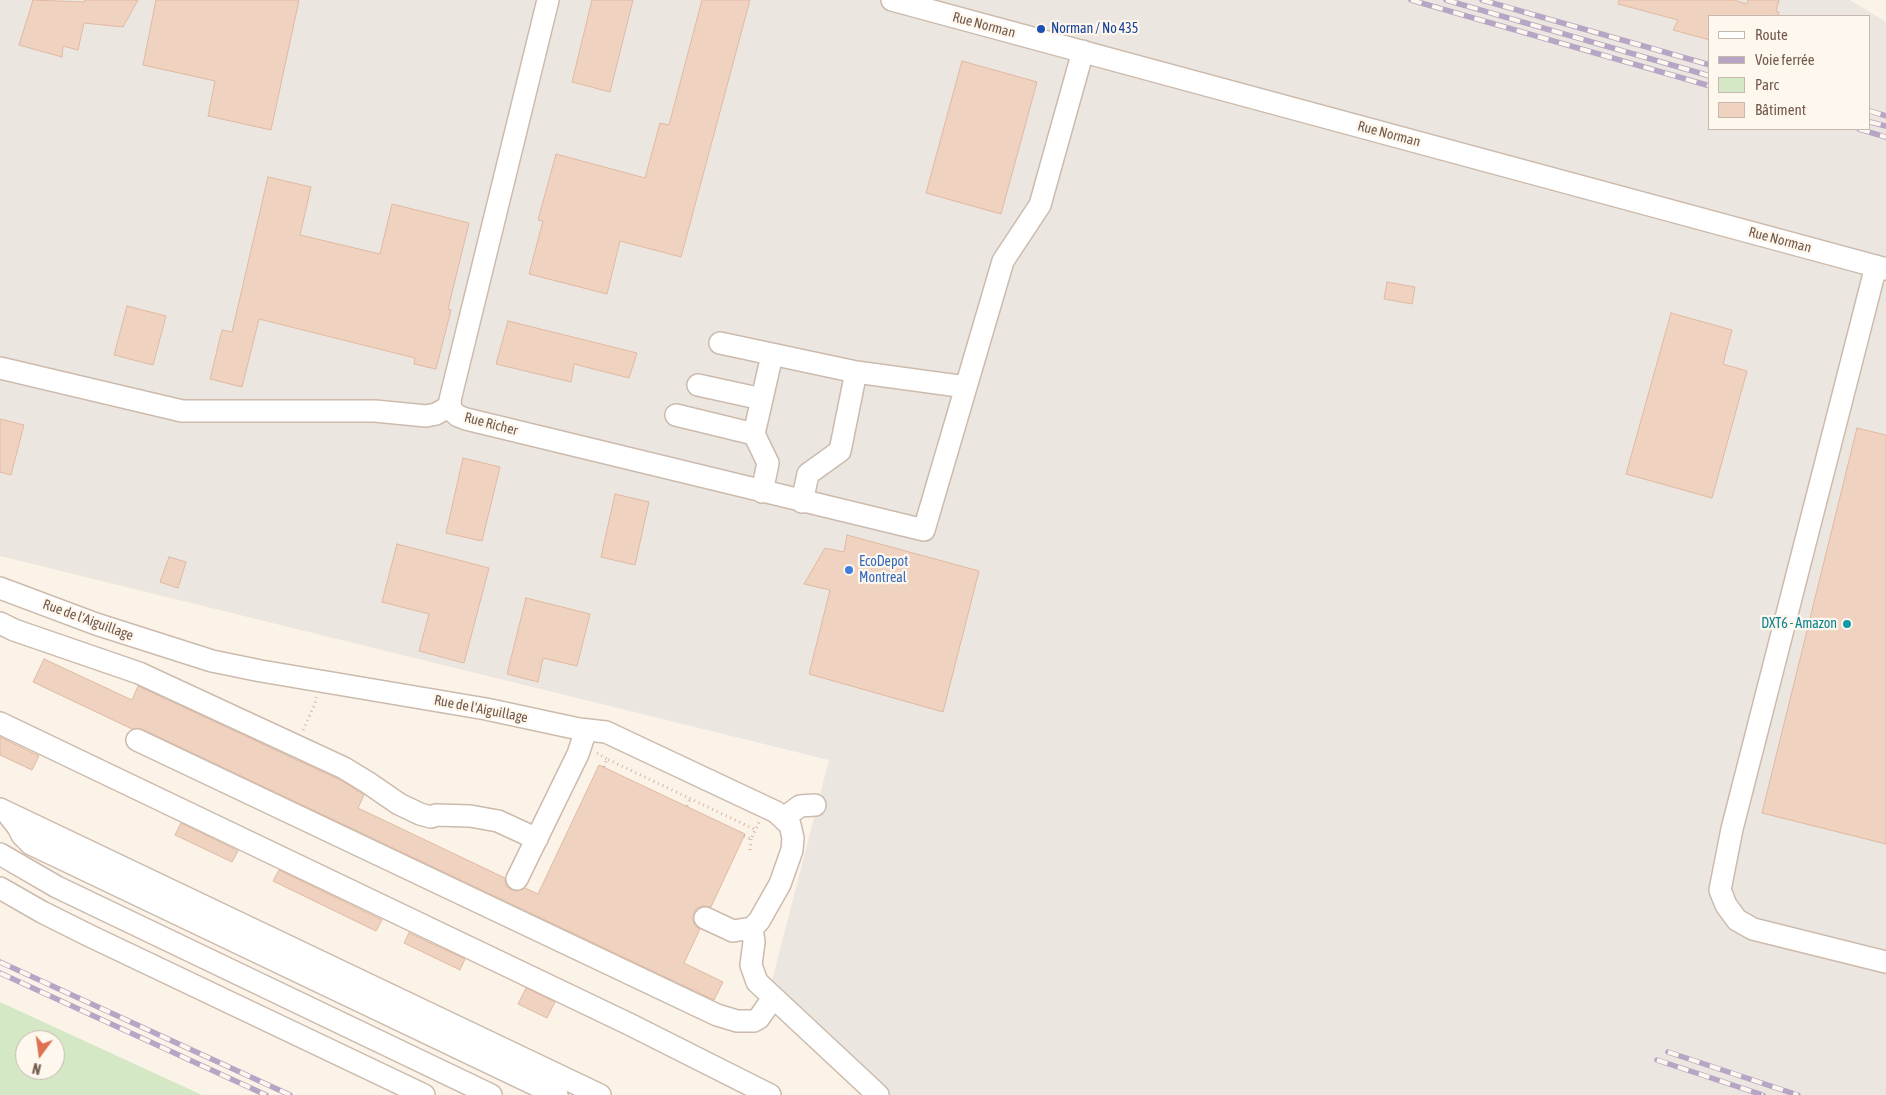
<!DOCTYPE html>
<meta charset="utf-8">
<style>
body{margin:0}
#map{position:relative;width:1886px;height:1095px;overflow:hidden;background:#fbf3e7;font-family:"Asap Condensed",sans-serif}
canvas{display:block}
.legend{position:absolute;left:1708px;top:15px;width:162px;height:115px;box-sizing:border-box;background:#fef7ed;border:1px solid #c6b8ad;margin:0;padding:6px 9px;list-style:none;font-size:15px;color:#735a4c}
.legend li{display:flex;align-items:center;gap:10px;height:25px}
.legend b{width:25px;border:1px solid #c6b8ad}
.north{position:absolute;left:15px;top:1030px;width:50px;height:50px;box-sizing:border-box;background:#fef7ed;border:1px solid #c6b8ad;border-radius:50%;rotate:194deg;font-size:14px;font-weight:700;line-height:20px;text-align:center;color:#735a4c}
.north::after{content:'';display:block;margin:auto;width:18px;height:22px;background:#de7153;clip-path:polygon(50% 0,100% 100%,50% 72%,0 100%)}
</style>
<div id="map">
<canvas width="1886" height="1095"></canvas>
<ul class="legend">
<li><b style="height:6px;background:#fff"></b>Route</li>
<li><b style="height:6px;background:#b6a5c4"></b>Voie ferrée</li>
<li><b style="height:14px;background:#d4e8c6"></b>Parc</li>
<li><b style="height:14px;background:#efd2c0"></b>Bâtiment</li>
</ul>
<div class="north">N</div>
</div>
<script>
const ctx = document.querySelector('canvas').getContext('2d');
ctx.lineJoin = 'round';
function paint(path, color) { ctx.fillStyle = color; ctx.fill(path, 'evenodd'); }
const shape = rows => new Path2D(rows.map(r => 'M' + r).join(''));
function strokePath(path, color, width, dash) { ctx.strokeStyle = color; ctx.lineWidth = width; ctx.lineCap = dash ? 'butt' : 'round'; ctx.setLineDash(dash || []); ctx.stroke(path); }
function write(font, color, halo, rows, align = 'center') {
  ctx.font = font + ' "Asap Condensed",sans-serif'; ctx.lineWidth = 4.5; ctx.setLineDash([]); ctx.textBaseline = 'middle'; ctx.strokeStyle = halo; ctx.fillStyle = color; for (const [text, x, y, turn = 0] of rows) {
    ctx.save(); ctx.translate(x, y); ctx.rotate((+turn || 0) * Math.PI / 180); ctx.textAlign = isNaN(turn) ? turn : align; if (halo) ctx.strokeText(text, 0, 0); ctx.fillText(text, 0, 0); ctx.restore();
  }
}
const industrial = shape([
 [0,0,1850,0,1886,22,1886,1095,890,1095,769,992,829,760,0,556],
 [1710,16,1870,16,1870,129,1710,129]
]);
const green = shape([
 [0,1002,202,1095,0,1095],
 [25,1040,55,1040,55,1070,25,1070]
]);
const building = shape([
 [33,0,84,2,85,0,138,0,123,27,84,23,78,50,63,46,62,57,19,45,33,0],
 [156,0,299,0,271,130,208,116,215,81,143,65,156,0],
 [592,0,633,0,610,92,572,82,592,0],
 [702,0,750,0,681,257,620,241,607,294,529,274,543,221,538,220,556,154,645,178,660,123,669,125,702,0],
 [1619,0,1734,0,1747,4,1748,0,1779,0,1776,11,1779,12,1778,16,1710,16,1710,40,1673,30,1678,20,1618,4,1619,0],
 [962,61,1037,82,1001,214,926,193,962,61],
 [268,177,311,187,300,235,380,254,392,204,469,223,448,309,451,310,436,369,414,364,415,358,259,319,242,387,210,379,222,330,232,332,268,177],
 [1387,282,1415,287,1412,304,1384,299,1387,282],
 [127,306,166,316,153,365,114,355,127,306],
 [1671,313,1732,330,1723,364,1747,371,1712,498,1626,474,1671,313],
 [508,321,637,353,629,378,574,364,571,382,496,364,508,321],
 [0,419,24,425,11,475,0,472,0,419],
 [1857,428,1886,435,1886,844,1762,813,1857,428],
 [463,458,500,467,482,541,446,533,463,458],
 [615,494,649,502,635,565,601,557,615,494],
 [847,535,979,571,943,712,809,674,830,590,804,584,825,548,844,552,847,535],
 [397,544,489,568,464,663,419,651,429,614,382,602,397,544],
 [169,557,186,562,178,588,160,582,169,557],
 [526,598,590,614,577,666,543,658,538,682,507,674,526,598],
 [44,659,132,700,138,686,342,781,364,795,358,808,505,878,506,886,512,890,518,891,525,888,538,894,599,765,745,834,711,907,703,906,697,908,694,912,693,920,695,926,700,929,684,963,723,982,714,1000,142,729,132,729,33,682,44,659],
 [0,737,39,756,32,770,0,755,0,737],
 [181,823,238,851,232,862,175,835,181,823],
 [279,870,382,920,376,931,273,881,279,870],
 [409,933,465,959,460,970,404,943,409,933],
 [526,988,555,1002,547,1018,518,1004,526,988]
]);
const path = shape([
 [303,730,315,704,316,697],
 [597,753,607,759],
 [604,767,607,759,756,830],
 [687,806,690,799],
 [744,836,751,839,759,822],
 [750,850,751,839]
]);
const minor = shape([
 [548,0,450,400,451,410,458,416,466,419,924,530,1003,261,1040,205,1083,51],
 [892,0,1886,269],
 [1876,266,1732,829,1720,890,1726,905,1737,920,1753,929,1886,962],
 [720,343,856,372,966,387],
 [0,368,182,411,375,411,426,416,436,414,450,406],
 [698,385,762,399],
 [676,415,754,434,772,355],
 [754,434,768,463,762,492],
 [802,502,808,474,840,451,856,372],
 [0,588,96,624,212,661,261,671,486,709,579,729,606,732,776,812,790,825,793,838,792,850,780,884,759,921,752,928,733,931,705,918],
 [0,623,14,630,139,673,344,768,367,782,399,804,420,814,431,817,436,815,470,816,498,821,537,839],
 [0,723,629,1024,770,1095],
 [137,740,717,1015,737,1021,754,1021,759,1018,773,998],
 [0,809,600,1095],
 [7,813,18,827,22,835,31,844,557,1095],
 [784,818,800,806,815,805],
 [0,854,57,887,491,1095],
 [517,879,578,754,586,730],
 [0,888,42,912,88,935,424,1095],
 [752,928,754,942,751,965,757,982,878,1095]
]);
const rail = shape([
 [1411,0,1710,86],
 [1446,0,1710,76],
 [1482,0,1710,65],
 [1870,111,1886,116],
 [1870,122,1886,126],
 [1859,129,1886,137],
 [0,962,290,1095],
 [0,973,266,1095],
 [1668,1052,1798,1095],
 [1657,1060,1763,1095]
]);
const markers = [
 [1041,29,5,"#1a4fb4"],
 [849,570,5,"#3f7fe0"],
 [1847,624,5,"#0f9aa8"]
];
const streetNames = [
 ["Rue Norman",984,25,15],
 ["Rue Norman",1389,134,15],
 ["Rue Norman",1780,240,15],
 ["Rue Richer",491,424,15],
 ["Rue de l'Aiguillage",88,620,20],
 ["Rue de l'Aiguillage",481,709,11]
];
const transitNames = [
 ["Norman / No 435",1051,29]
];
const shopNames = [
 ["EcoDepot",859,562],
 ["Montreal",859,578]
];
const cultureNames = [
 ["DXT6 - Amazon",1837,624]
];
paint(industrial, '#ece6e0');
paint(green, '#d4e8c6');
paint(building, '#efd2c0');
strokePath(building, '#e1b9a1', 1);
strokePath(minor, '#ccbbad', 24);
strokePath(path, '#d4b6a3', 3, [1, 4]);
strokePath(minor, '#fff', 21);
strokePath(rail, '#b6a5c4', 5.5);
strokePath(rail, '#fef7ed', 4, [11]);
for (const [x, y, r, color] of markers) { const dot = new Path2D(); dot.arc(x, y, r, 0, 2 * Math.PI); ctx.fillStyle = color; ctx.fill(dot); strokePath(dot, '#fef7ed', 2); }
write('14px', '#735a4c', '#fef7ed', streetNames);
write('14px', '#164399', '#fef7ed', transitNames, 'left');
write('14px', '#366cbe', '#fef7ed', shopNames, 'left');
write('14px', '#0d838f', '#fef7ed', cultureNames, 'right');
</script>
